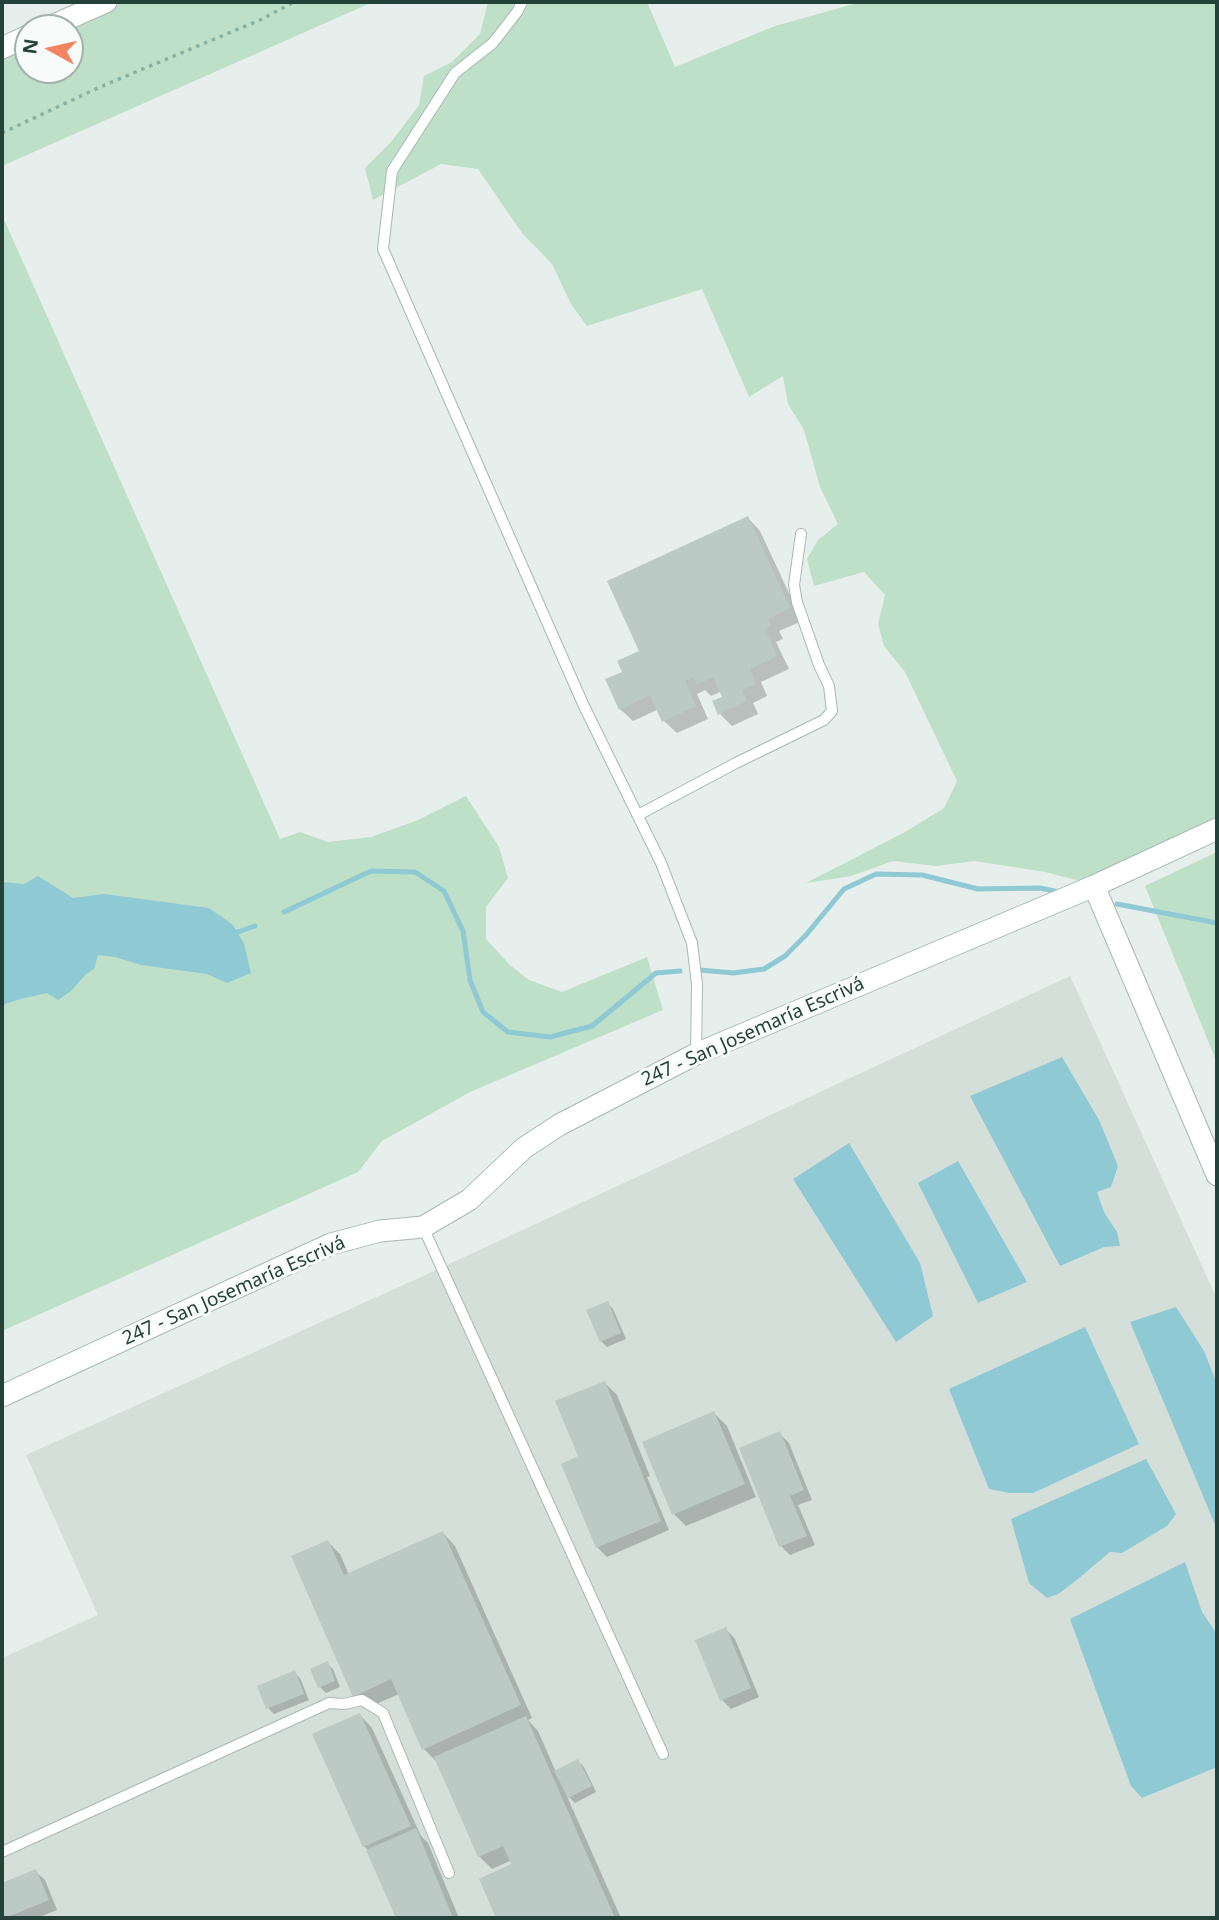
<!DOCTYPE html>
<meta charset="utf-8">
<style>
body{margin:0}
#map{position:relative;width:1219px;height:1920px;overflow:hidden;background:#e6efeb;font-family:"Noto Sans",sans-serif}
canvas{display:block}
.frame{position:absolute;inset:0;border:4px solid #24423a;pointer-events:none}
.north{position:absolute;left:14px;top:14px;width:70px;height:70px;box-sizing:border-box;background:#f7fbf9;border:2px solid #a3b1ad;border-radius:50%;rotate:278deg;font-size:19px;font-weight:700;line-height:28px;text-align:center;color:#24423a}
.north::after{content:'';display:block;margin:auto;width:24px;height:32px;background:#f4845f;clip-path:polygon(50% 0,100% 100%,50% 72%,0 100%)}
</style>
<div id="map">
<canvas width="1219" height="1920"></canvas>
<div class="frame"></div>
<div class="north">N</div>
</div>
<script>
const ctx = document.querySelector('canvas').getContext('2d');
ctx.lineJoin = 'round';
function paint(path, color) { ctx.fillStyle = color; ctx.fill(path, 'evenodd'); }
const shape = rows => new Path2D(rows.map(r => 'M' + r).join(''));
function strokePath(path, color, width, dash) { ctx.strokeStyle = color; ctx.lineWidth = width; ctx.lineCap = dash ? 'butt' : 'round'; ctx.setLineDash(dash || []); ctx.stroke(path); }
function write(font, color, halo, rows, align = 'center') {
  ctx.font = font + ' "Noto Sans",sans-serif'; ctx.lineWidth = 6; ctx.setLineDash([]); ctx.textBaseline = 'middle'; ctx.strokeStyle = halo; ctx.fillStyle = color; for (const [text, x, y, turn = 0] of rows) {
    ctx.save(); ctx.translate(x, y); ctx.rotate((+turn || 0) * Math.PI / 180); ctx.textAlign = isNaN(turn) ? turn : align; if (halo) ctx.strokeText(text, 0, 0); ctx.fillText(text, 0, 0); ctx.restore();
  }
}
const built = shape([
 [1070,976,1217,1299,1217,1918,2,1918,2,1658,98,1615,26,1455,432,1272]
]);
const green = shape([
 [123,2,373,2,2,166,2,56,28,44,28,70,70,70,70,28,65,28],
 [488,2,647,2,675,67,775,26,861,2,1217,2,1217,819,1084,882,1045,872,974,861,936,866,893,861,851,876,806,883,905,832,944,808,957,781,905,672,884,646,878,624,885,595,864,572,814,586,807,559,818,540,838,524,820,487,804,430,788,404,783,376,749,397,702,289,587,326,571,304,552,264,522,233,478,169,441,164,373,200,365,168,391,142,419,105,424,76,452,62,480,34],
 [2,215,280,839,300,832,328,842,371,837,418,820,466,796,499,847,508,878,486,907,486,939,510,965,529,980,562,992,647,957,663,1010,470,1092,382,1141,358,1172,2,1331],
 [1217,852,1217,1063,1145,886]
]);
const water = shape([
 [38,876,73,898,104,894,209,908,233,925,244,944,251,973,227,983,207,974,141,965,115,957,98,955,94,969,86,974,71,991,58,1000,47,993,24,998,2,1005,2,882,24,884],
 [1062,1057,1099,1120,1118,1166,1111,1187,1097,1192,1104,1212,1117,1232,1120,1246,1104,1247,1060,1266,970,1096],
 [849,1143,920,1263,933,1316,896,1342,793,1179],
 [958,1161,1027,1282,978,1303,918,1183],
 [1176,1307,1204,1351,1217,1384,1217,1529,1130,1322],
 [1085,1327,1139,1444,1033,1493,1010,1493,989,1489,949,1389],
 [1146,1459,1176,1514,1167,1526,1122,1553,1110,1552,1073,1583,1058,1594,1047,1598,1029,1583,1011,1519],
 [1185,1562,1202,1612,1217,1634,1217,1767,1142,1798,1131,1786,1070,1619]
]);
const shadow = shape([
 [748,518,760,531,802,621,779,631,783,639,776,642,789,669,761,682,767,696,753,703,758,714,732,726,720,714,724,698,720,692,711,696,705,690,697,694,708,719,677,733,664,721,659,709,633,721,620,709,624,672],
 [607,1303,613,1309,626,1339,607,1347,601,1341],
 [605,1383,617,1395,650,1476,647,1477,669,1530,607,1557,597,1547,580,1457],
 [714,1413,727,1426,756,1497,686,1526,674,1514],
 [779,1433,789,1443,812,1500,798,1505,815,1545,790,1555,781,1546],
 [443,1533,455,1546,532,1718,528,1720,538,1731,556,1772,578,1761,584,1767,596,1792,575,1803,566,1794,621,1918,498,1918,481,1880,514,1865,512,1860,492,1869,479,1856,436,1761,424,1749,399,1694,367,1708,355,1696,328,1542,340,1554,349,1575],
 [726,1629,735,1639,759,1697,731,1709,722,1700],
 [327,1664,333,1669,340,1687,326,1693,320,1687],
 [294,1672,300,1678,309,1700,274,1714,268,1708,259,1687],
 [360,1715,372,1728,421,1836,428,1843,459,1918,398,1918,368,1850,364,1846],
 [35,1871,45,1880,57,1910,37,1918,7,1918,2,1906,2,1885]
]);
const stream = shape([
 [1117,904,1217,923],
 [284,912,371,871,415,872,444,891,463,931,470,980,483,1012,508,1032,550,1037,592,1026,656,973,680,971],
 [232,934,255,926],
 [700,970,733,973,764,969,785,956,806,935,844,889,876,874,922,875,978,889,1040,888,1059,892]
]);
const building = shape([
 [748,516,790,608,768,619,771,626,765,629,777,656,750,669,756,684,742,690,747,701,718,715,712,701,722,697,713,677,697,685,694,677,685,681,696,706,662,722,650,695,619,710,605,679,622,672,617,661,639,651,607,581],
 [608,1301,621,1333,600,1342,586,1310],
 [605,1381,661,1521,596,1548,561,1464,578,1456,555,1401],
 [714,1411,745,1484,672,1515,642,1442],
 [780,1431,804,1490,790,1496,807,1536,779,1547,739,1448],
 [443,1531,521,1705,422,1750,391,1679,353,1697,291,1556,328,1540,344,1575],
 [726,1627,751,1688,720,1701,695,1640],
 [328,1661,335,1681,318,1688,310,1669],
 [295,1670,304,1694,266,1709,257,1686],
 [360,1713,411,1826,363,1847,312,1734],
 [526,1716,615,1918,496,1918,479,1879,511,1864,503,1846,478,1857,434,1757],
 [578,1759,592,1786,568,1798,554,1771],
 [416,1828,453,1918,396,1918,366,1850],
 [36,1869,49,1900,5,1918,2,1911,2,1883]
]);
const path = shape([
 [2,133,100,87,260,20,294,2]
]);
const service = shape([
 [522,2,517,12,493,43,455,73,392,171,383,249,583,704,661,863,692,943,697,984,696,1054],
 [638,815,736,763,824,720,832,711,829,686,819,665,797,602,794,585,801,534],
 [423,1227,663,1754],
 [2,1852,329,1703,344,1704,362,1700,383,1713,449,1873]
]);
const minor = shape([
 [47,28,106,2],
 [2,48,28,36],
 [1094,886,1217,1175],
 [2,1396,331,1244,380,1231,423,1227,469,1200,524,1148,559,1125,696,1054,1094,886,1217,829]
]);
const streetNames = [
 ["247 - San Josemaría Escrivá",753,1032,-24],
 ["247 - San Josemaría Escrivá",234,1291,-24]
];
paint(built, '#d4dfda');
paint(green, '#bfe0c8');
paint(water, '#8ec9d4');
paint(shadow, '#0003');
strokePath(stream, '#8ec9d4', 5);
paint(building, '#bbcac4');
strokePath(service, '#a8b8b2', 12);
strokePath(minor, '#a8b8b2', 23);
strokePath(path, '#86b3a5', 3.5, [3.5, 5]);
strokePath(service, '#fff', 10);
strokePath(minor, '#fff', 21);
write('19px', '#24423a', '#f7fbf9', streetNames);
</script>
